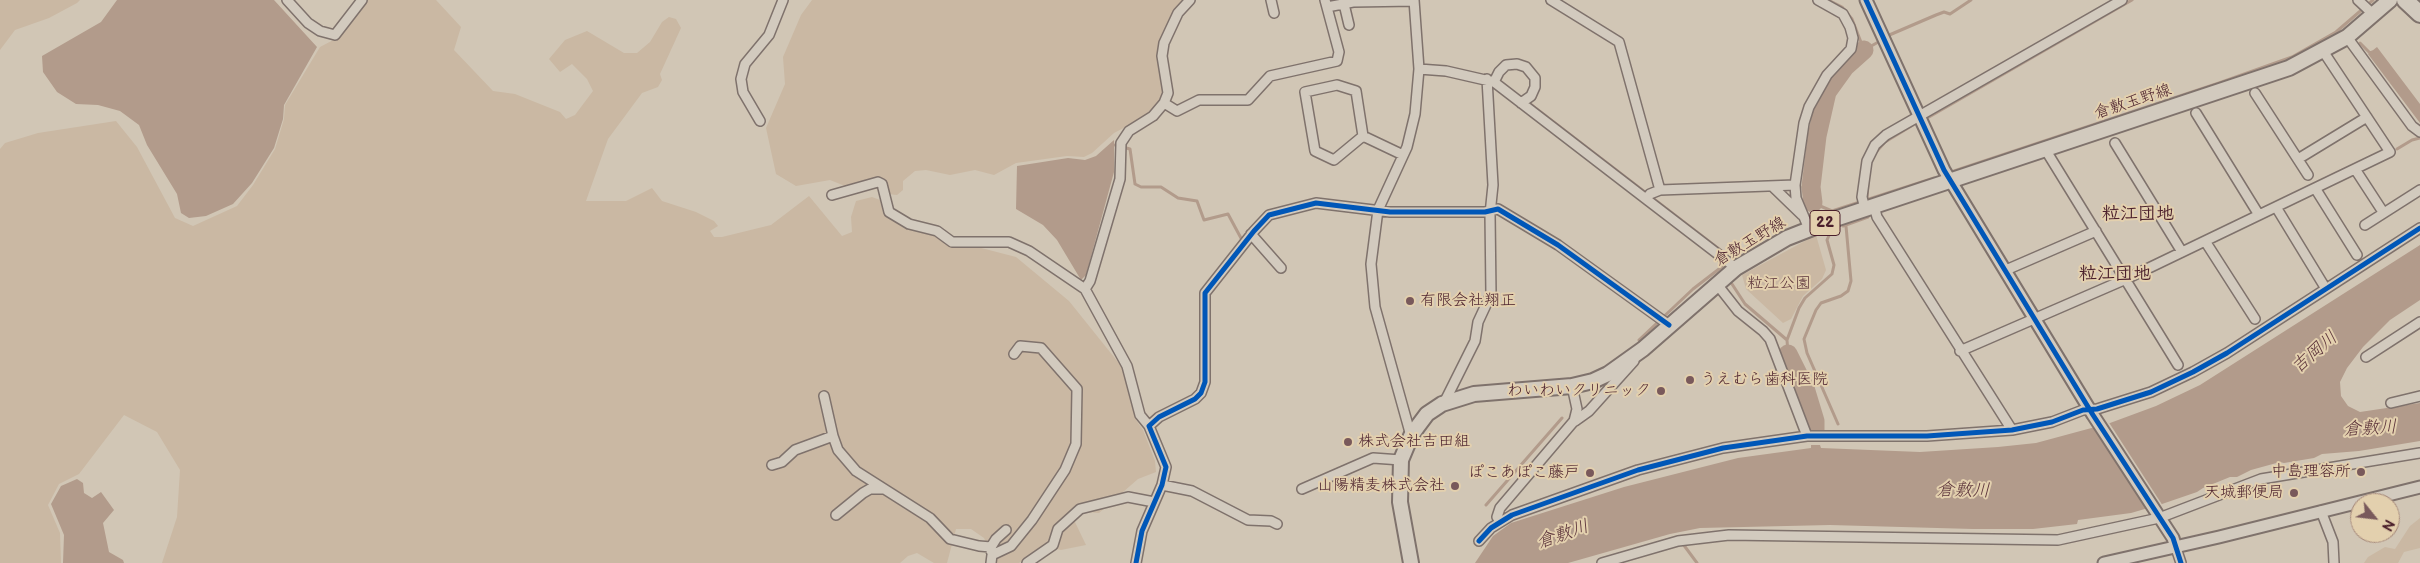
<!DOCTYPE html>
<meta charset="utf-8">
<style>
body{margin:0}
#map{position:relative;width:2420px;height:563px;overflow:hidden;background:#d1c6b5;font-family:"Balsamiq Sans",sans-serif}
canvas{display:block}
.north{position:absolute;left:2350px;top:493px;width:50px;height:50px;box-sizing:border-box;background:#e3d0ae;border:1px solid #a6897a;border-radius:50%;rotate:119deg;font-size:14px;font-weight:700;line-height:20px;text-align:center;color:#4a1f2b}
.north::after{content:'';display:block;margin:auto;width:18px;height:22px;background:#79595b;clip-path:polygon(50% 0,100% 100%,50% 72%,0 100%)}
</style>
<div id="map">
<canvas width="2420" height="563"></canvas>
<div class="north">N</div>
</div>
<script>
const ctx = document.querySelector('canvas').getContext('2d');
ctx.lineJoin = 'round';
function paint(path, color) { ctx.fillStyle = color; ctx.fill(path, 'evenodd'); }
const shape = rows => new Path2D(rows.map(r => 'M' + r).join(''));
function strokePath(path, color, width, dash) { ctx.strokeStyle = color; ctx.lineWidth = width; ctx.lineCap = dash ? 'butt' : 'round'; ctx.setLineDash(dash || []); ctx.stroke(path); }
function write(font, color, halo, rows, align = 'center') {
  ctx.font = font + ' "Balsamiq Sans","Klee One",sans-serif'; ctx.lineWidth = 4; ctx.setLineDash([]); ctx.textBaseline = 'middle'; ctx.strokeStyle = halo; ctx.fillStyle = color; for (const [text, x, y, turn = 0] of rows) {
    ctx.save(); ctx.translate(x, y); ctx.rotate((+turn || 0) * Math.PI / 180); ctx.textAlign = isNaN(turn) ? turn : align; if (halo) ctx.strokeText(text, 0, 0); ctx.fillText(text, 0, 0); ctx.restore();
  }
}
const green = shape([
 [0,0,80,0,77,3,49,18,15,30,0,50],
 [368,0,436,0,461,27,454,50,493,91,515,94,560,112,566,119,575,115,593,91,587,79,572,64,560,72,549,59,565,40,587,31,624,53,637,53,650,42,662,22,669,17,676,19,681,28,660,74,662,80,658,87,642,93,608,139,586,201,626,201,652,188,662,201,696,212,714,221,718,226,710,231,714,237,722,237,771,225,809,196,842,236,852,232,851,217,856,201,872,197,880,200,883,213,904,228,1016,257,1069,301,1122,367,1136,420,1143,430,1155,461,1156,472,1138,479,1099,513,1085,512,1074,520,1086,545,1061,550,1042,546,1019,563,996,563,984,538,971,529,956,529,947,563,934,563,917,553,908,556,900,563,162,563,177,517,180,470,157,432,124,415,79,474,59,484,48,505,60,533,61,563,0,563,0,149,5,143,38,133,116,121,137,147,175,218,193,226,237,206,253,185,275,149,284,119,285,105,320,47,341,36],
 [812,0,1184,0,1170,18,1160,42,1158,63,1163,93,1157,105,1146,116,1114,133,1092,153,1084,157,1067,156,1016,163,994,175,975,170,950,175,926,170,915,171,903,181,903,190,897,195,888,194,886,182,875,178,845,186,830,180,796,186,776,174,766,128,785,84,783,57,801,15],
 [1816,235,1826,270,1822,279,1803,296,1791,319,1783,323,1746,289,1742,275],
 [2420,518,2420,548,2404,552,2398,563,2364,563,2368,557,2385,547,2395,549,2410,526]
]);
const water = shape([
 [117,0,274,0,317,47,284,105,283,119,274,148,252,183,233,204,206,216,189,218,181,213,177,194,147,145,139,125,120,111,98,105,76,104,57,92,43,72,42,56,101,22],
 [2377,47,2420,104,2420,123,2368,54],
 [1114,140,1114,172,1086,275,1081,280,1057,240,1043,225,1016,209,1017,166,1068,158,1085,160,1096,156],
 [2420,245,2420,300,2390,320,2363,347,2347,368,2340,382,2341,396,2348,406,2360,412,2420,403,2420,441,2359,451,2322,454,2314,458,2284,463,2280,462,2251,470,2237,477,2230,477,2203,488,2197,492,2162,504,2131,513,2078,520,2077,524,2033,529,1973,529,1830,525,1700,528,1670,534,1568,563,1475,563,1493,536,1511,523,1624,487,1738,458,1811,448,1811,445,1820,445,1821,448,1920,452,1998,447,2036,443,2110,423,2156,406,2200,385],
 [77,479,83,483,84,493,92,498,101,492,114,510,103,523,109,552,123,560,124,563,63,563,64,535,51,504,61,486]
]);
const pier = shape([
 [2108,421,2163,506,2148,511,2092,425]
]);
const stream = shape([
 [1828,0,1842,7,1852,19,1864,50,1882,40],
 [1887,36,1936,15,1944,12,1950,14,1971,0],
 [2360,43,2370,53,2372,52],
 [1529,103,1732,259,1693,289,1639,340],
 [1929,117,2132,0],
 [1115,145,1130,149,1135,184,1141,187,1161,187,1178,198,1197,201,1204,220,1228,214,1242,240],
 [2397,149,2412,140,2420,138],
 [1877,151,1885,142,1913,125],
 [1954,171,2219,83,2292,57,2336,32,2373,0],
 [1803,187,1811,187],
 [1867,200,1868,183],
 [1813,203,1832,211,1934,178],
 [1813,203,1817,217],
 [1843,226,1868,217],
 [1732,284,1745,304,1787,340],
 [1788,354,1787,340,1799,308,1805,298,1832,274,1834,265,1827,240,1831,231,1836,229],
 [1838,424,1807,353,1804,339,1816,310,1821,303,1841,296,1848,291,1851,281,1846,226],
 [1486,505,1562,418],
 [1683,544,1697,563]
]);
const river = shape([
 [1813,203,1811,187,1817,136,1827,92,1845,67,1864,50],
 [1788,354,1805,388,1815,421,1815,432]
]);
const minor = shape([
 [287,0,308,23,320,31,335,35,362,0],
 [1271,0,1274,13],
 [1551,0,1619,42,1660,190,1795,185,1796,198,1809,229],
 [2358,0,2374,15],
 [1344,4,1349,25],
 [1327,7,1353,2,1414,1],
 [2347,37,2412,126,2420,132],
 [1419,69,1446,71,1494,82,1646,199,1650,194,1660,190],
 [1494,82,1499,72,1506,65,1517,64,1526,67,1535,78,1535,87,1531,96,1521,103],
 [2255,93,2308,175],
 [1164,103,1177,111,1199,100,1248,100,1270,76,1337,61,1339,52,1325,0],
 [2196,113,2259,215],
 [760,121,743,92,741,79,745,64,769,35,783,0],
 [1363,136,1356,91,1337,85,1305,92,1315,151,1334,160,1363,136,1403,155],
 [2115,143,2182,252],
 [2045,149,2178,365],
 [2298,159,2367,117],
 [2355,169,2383,212],
 [1795,185,1804,123,1809,107,1827,75,1851,49,1853,38,1850,27,1843,14,1818,0],
 [1772,186,1802,215],
 [2315,188,2357,255],
 [832,195,878,182,882,184,889,212,909,224,937,231,952,242,1009,242,1029,251,1085,289],
 [1646,199,1736,268],
 [1874,206,1877,217,2012,430],
 [2276,207,2326,289],
 [1865,209,1862,197,1867,161,1875,145,1886,135,2122,0],
 [2365,225,2420,190],
 [1251,234,1281,268],
 [2205,241,2255,319],
 [2006,270,2096,231],
 [1716,283,1738,311,1763,331,1770,339,1807,436],
 [1960,351,2126,279,2390,152,2323,51],
 [2366,357,2420,322],
 [824,396,833,436,838,450,856,471,930,518,950,539,979,546,991,547],
 [1444,403,1475,341,1478,322,1491,294,1490,214,1493,185,1487,79],
 [2391,403,2420,396],
 [1575,421,1589,411,1634,361],
 [1149,426,1140,415,1127,366,1085,289,1090,281,1120,179,1121,143,1129,131,1153,116,1164,103,1168,93,1162,56,1164,43,1178,13,1190,0],
 [1411,436,1375,307,1371,264,1378,210,1407,147,1415,114,1419,69,1414,0],
 [772,465,782,462,795,450,833,436],
 [1162,485,1192,491,1248,520,1271,521,1277,524],
 [1302,489,1373,458,1401,460],
 [2321,511,2333,542,2334,563],
 [836,515,863,493,870,489,884,489],
 [1500,522,1497,517,1500,508,1574,421,1577,409,1572,386],
 [1479,541,1491,528,1512,515,1638,470,1723,448,1807,436,1927,436,2012,430,2052,422,2083,410,2097,409,2151,392,2193,372,2227,353,2420,228],
 [2176,548,2181,563],
 [991,551,991,547,996,539,1006,530],
 [991,563,992,555,1011,546,1032,520,1065,470,1076,444,1077,389,1041,348,1020,346,1014,354],
 [1027,563,1053,545,1058,529,1080,509,1128,497,1154,502],
 [1136,563,1142,531,1162,485,1166,467,1149,426,1159,417,1195,399,1201,393,1205,382,1205,293,1254,231,1269,215,1316,203,1390,212,1485,212,1498,209,1558,245,1669,325],
 [1602,563,1678,541,1729,535,2058,540,2159,518,2261,479,2420,453]
]);
const tertiary = shape([
 [1866,0,1944,170,2093,415,2173,538,2176,548],
 [2104,563,2219,537,2420,487]
]);
const primary = shape([
 [1411,563,1400,502,1401,460,1411,436,1418,426,1427,414,1442,404,1474,394,1572,386,1593,381,1608,374,1643,349,1736,268,1787,238,1838,218,2289,68,2347,37,2390,0]
]);
const motorway = shape([
 [2405,0,2420,14]
]);
const cycleway = shape([
 [1866,0,1944,170,2093,415,2173,538,2181,563],
 [1479,541,1491,528,1512,515,1638,470,1723,448,1807,436,1927,436,2012,430,2052,422,2083,410,2097,409,2151,392,2193,372,2227,353,2420,228],
 [1136,563,1142,531,1162,485,1166,467,1149,426,1159,417,1195,399,1201,393,1205,382,1205,293,1254,231,1269,215,1316,203,1390,212,1485,212,1498,209,1558,245,1669,325]
]);
const markers = [
 [1410,301,5,"#79595b"],
 [1690,380,5,"#79595b"],
 [1661,391,5,"#79595b"],
 [1348,442,5,"#79595b"],
 [2361,472,5,"#79595b"],
 [1590,473,5,"#79595b"],
 [1455,486,5,"#79595b"],
 [2294,493,5,"#79595b"]
];
const shields = [
 [1825,223,30]
];
const shieldNames = [
 ["22",1825,223]
];
const streetNames = [
 ["倉敷玉野線",2133,102,-18],
 ["倉敷玉野線",1750,242,-31]
];
const parkNames = [
 ["粒江公園",1779,284]
];
const poiNames = [
 ["有限会社翔正",1420,301,"left"],
 ["うえむら歯科医院",1700,380,"left"],
 ["わいわいクリニック",1651,391],
 ["株式会社吉田組",1358,442,"left"],
 ["中島理容所",2351,472],
 ["ぽこあぽこ藤戸",1580,473],
 ["山陽精麦株式会社",1445,486],
 ["天城郵便局",2284,493]
];
const neighbourhoodNames = [
 ["粒江団地",2138,214],
 ["粒江団地",2115,274]
];
const waterNames = [
 ["吉岡川",2315,353,-41],
 ["倉敷川",2370,429,-3],
 ["倉敷川",1963,491,1],
 ["倉敷川",1563,535,-19]
];
paint(green, '#cab8a3');
paint(water, '#b29b8b');
paint(pier, '#d1c6b5');
strokePath(stream, '#b29b8b', 3);
strokePath(river, '#b29b8b', 19);
strokePath(minor, '#7f726c', 12);
strokePath(tertiary, '#7f726c', 15);
strokePath(primary, '#7f726c', 18);
strokePath(motorway, '#7f726c', 20);
strokePath(minor, '#d2cabe', 9);
strokePath(tertiary, '#d2cabe', 11);
strokePath(primary, '#d2cabe', 14);
strokePath(motorway, '#d2cabe', 16);
strokePath(cycleway, '#0057b8', 5);
for (const [x, y, r, color] of markers) { const dot = new Path2D(); dot.arc(x, y, r, 0, 2 * Math.PI); ctx.fillStyle = color; ctx.fill(dot); strokePath(dot, '#e3d0ae', 2); }
for (const [x, y, w] of shields) { const box = new Path2D(); box.roundRect(x - w / 2, y - 12.5, w, 25, 4); ctx.fillStyle = '#e3d0ae'; ctx.fill(box); strokePath(box, '#4a1f2b', 1); }
write('bold 15px', '#4a1f2b', null, shieldNames);
write('16px', '#4a1f2b', '#e3d0ae', streetNames);
write('16px', '#5c343b', '#e3d0ae', parkNames);
write('16px', '#4a1f2b', '#e3d0ae', poiNames, 'right');
write('bold 18px', '#4a1f2b', '#e3d0ae', neighbourhoodNames);
write('italic 18px', '#5c343b', '#e3d0ae', waterNames);
</script>
